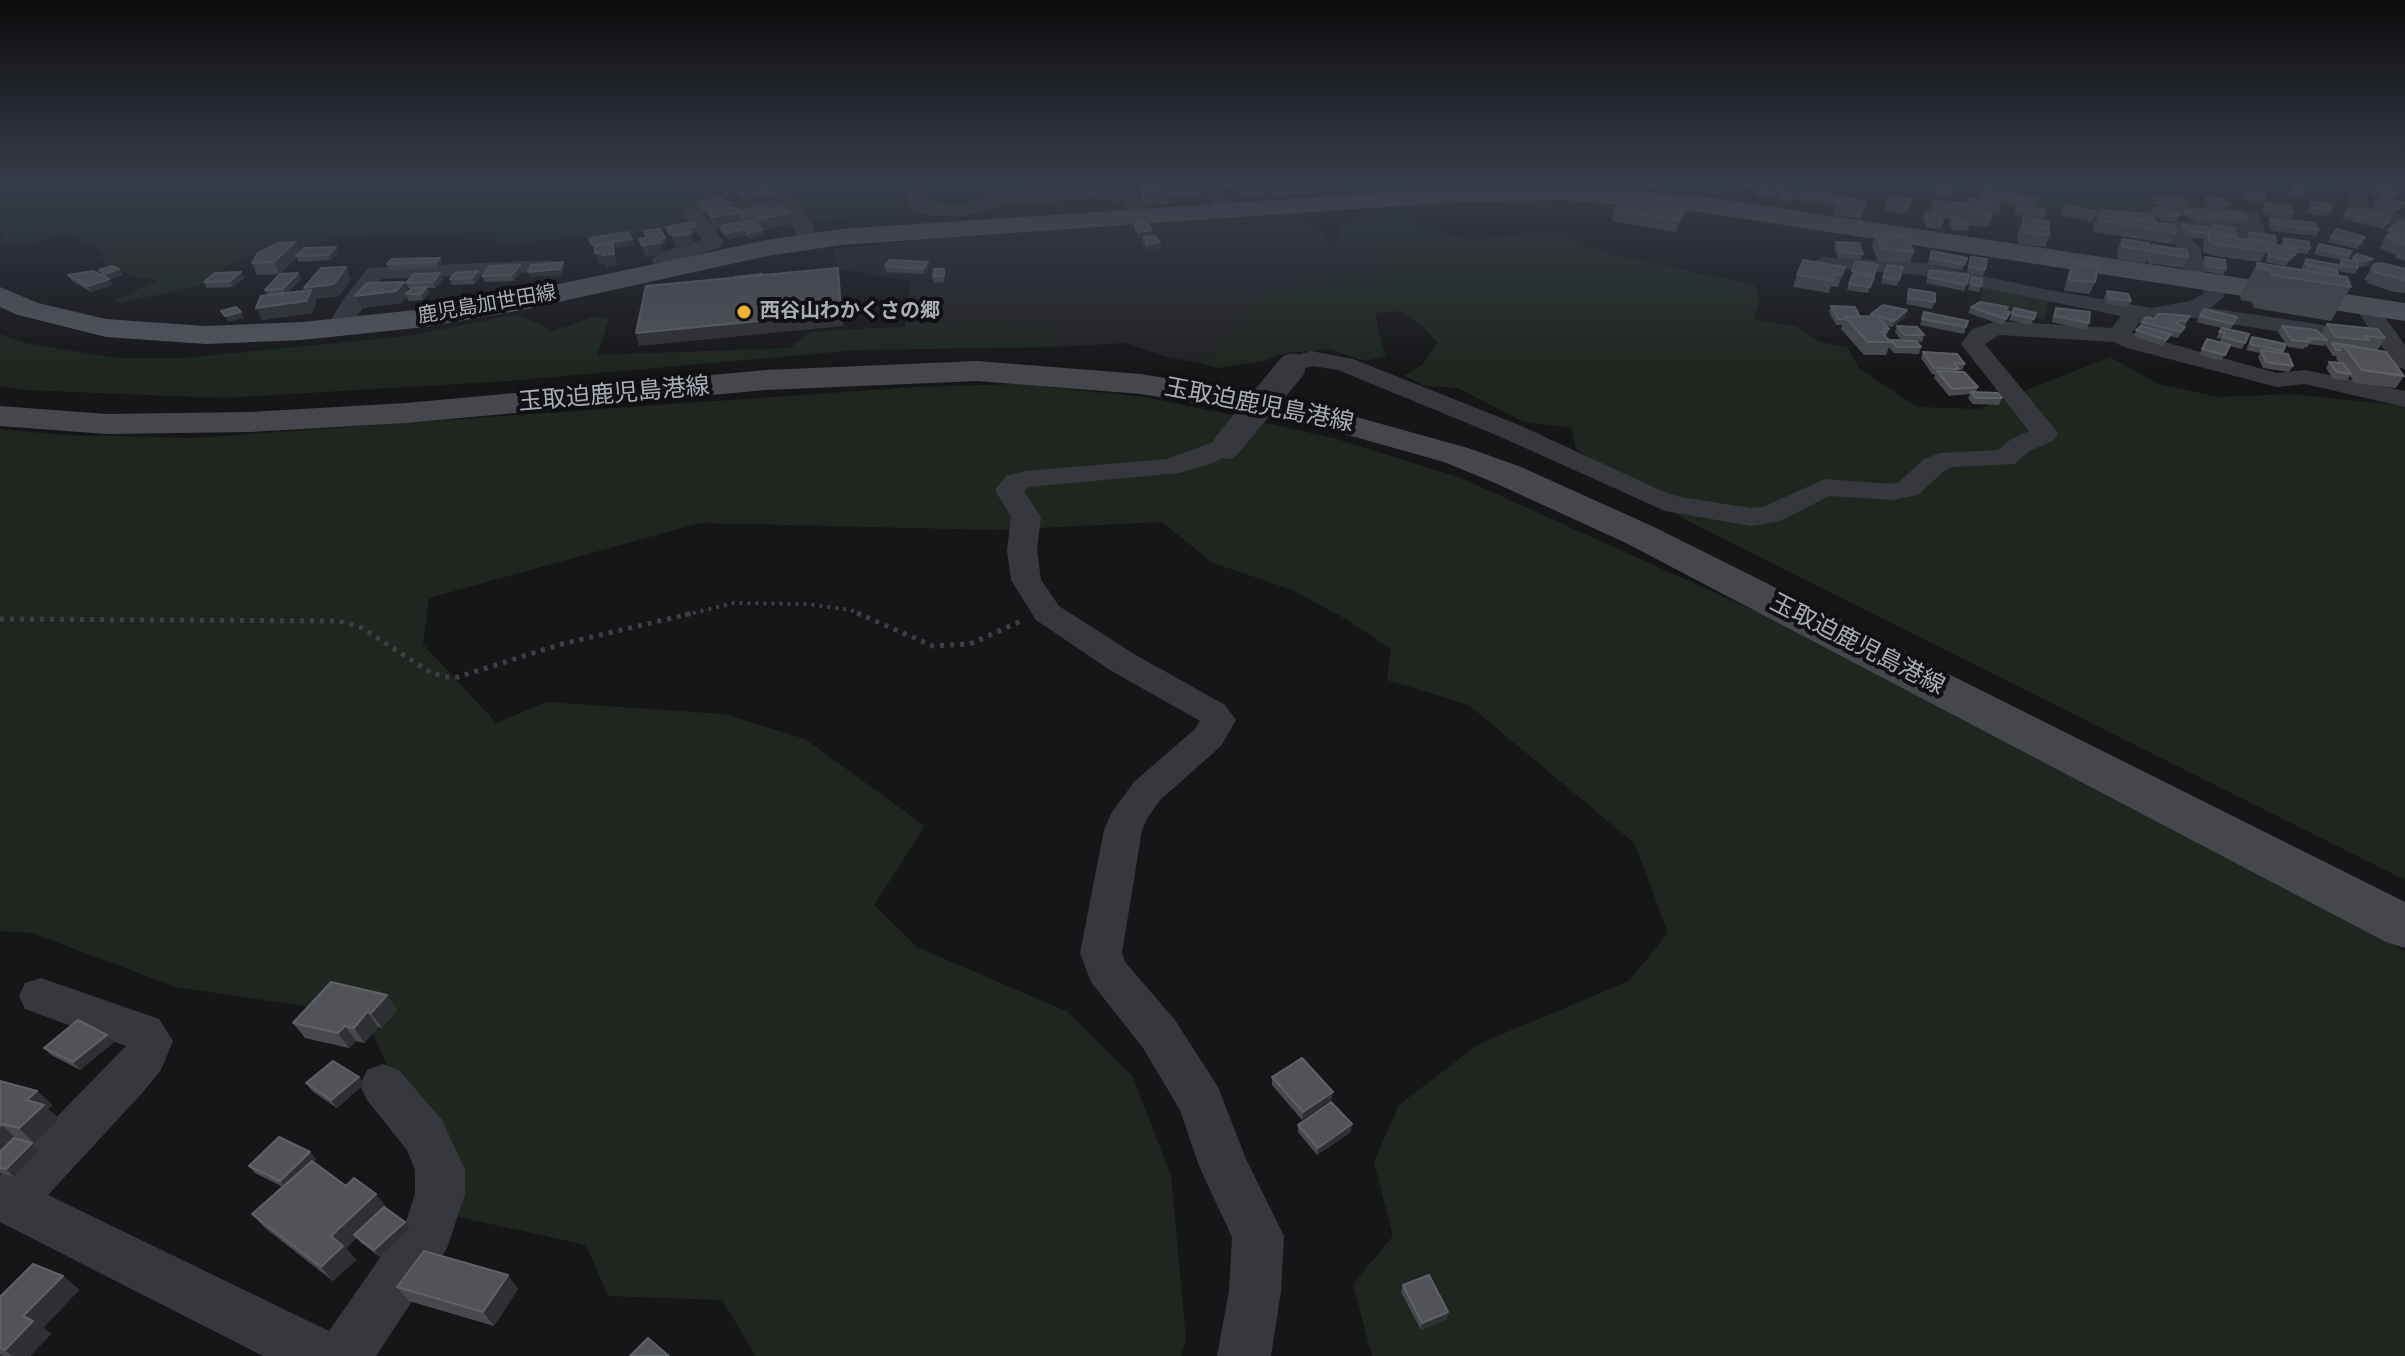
<!DOCTYPE html>
<meta charset="utf-8">
<style>
body{margin:0}
canvas{display:block;background:#161618}
</style>
<canvas width="2405" height="1356"></canvas>
<script>
const ctx = document.querySelector('canvas').getContext('2d');
ctx.lineJoin = 'round';
function paint(path, color) { ctx.fillStyle = color; ctx.fill(path, 'evenodd'); }
const shape = rows => new Path2D(rows.map(r => 'M' + r).join(''));
function strokePath(path, color, width, dash) { ctx.strokeStyle = color; ctx.lineWidth = width; ctx.lineCap = dash ? 'butt' : 'round'; ctx.setLineDash(dash || []); ctx.stroke(path); }
function write(font, color, halo, rows, align = 'center') {
  ctx.font = font + ' "Archivo Narrow","Noto Sans JP",sans-serif'; ctx.lineWidth = 8; ctx.setLineDash([]); ctx.textBaseline = 'middle'; ctx.strokeStyle = halo; ctx.fillStyle = color; for (const [text, x, y, turn = 0] of rows) {
    ctx.save(); ctx.translate(x, y); ctx.rotate((+turn || 0) * Math.PI / 180); ctx.textAlign = isNaN(turn) ? turn : align; if (halo) ctx.strokeText(text, 0, 0); ctx.fillText(text, 0, 0); ctx.restore();
  }
}
const built = shape([
 [1299,214,1335,245,1390,264,1381,277,1253,298,1241,326,1199,363,1167,357,1125,343,1054,347,1049,324,960,323,905,327,911,281,836,268,834,249,942,238]
]);
const green = shape([
 [0,182,455,182,496,186,563,182,677,182,672,183,679,192,740,182,910,182,908,196,893,205,919,214,902,218,859,217,808,222,787,196,771,187,704,205,674,219,660,231,497,244,497,232,338,237,300,249,266,251,234,260,199,285,122,303,113,301,159,280,140,278,106,266,98,248,64,234,20,246,0,245,5,232,0,232],
 [920,182,1016,182,1016,196,973,207,923,206],
 [1673,182,1714,182,1753,201,1681,190],
 [1842,182,2327,182,2344,200,2318,196,2302,189,2173,183,2174,186,2195,195,2185,200,2160,200,2151,206,2144,220,2096,217,1961,194,1923,196,1854,189,1844,186],
 [1399,208,1433,211,1410,222,1445,234,1475,239,1529,233,1565,234,1587,246,1623,257,1755,285,1760,299,1754,319,1797,327,1818,341,1848,348,1859,368,1917,407,1979,409,2110,357,2158,384,2219,397,2291,394,2405,406,2405,880,1684,519,1576,449,1571,428,1524,422,1458,388,1426,386,1404,376,1423,364,1438,343,1421,325,1400,311,1376,313,1378,332,1386,356,1365,361,1330,349,1286,353,1264,361,1217,368,1199,363,1241,326,1252,298,1348,275,1358,280,1381,277,1390,264,1335,245,1340,225],
 [1984,285,2050,299,2044,319,1979,305],
 [514,315,538,323,551,332,594,317,609,319,597,355,790,348,811,332,960,323,1049,324,1054,347,858,350,508,381,224,398,25,390,0,386,0,334,26,343,116,358,184,358,407,336],
 [1019,384,1144,397,1222,413,1333,438,1461,478,1817,639,2405,951,2405,1356,1372,1356,1353,1284,1393,1236,1374,1162,1399,1105,1479,1044,1629,981,1668,933,1635,844,1469,705,1387,680,1391,649,1344,618,1290,589,1213,563,1162,522,998,530,700,523,429,598,423,644,496,723,547,702,724,714,805,739,925,826,874,905,917,947,1068,1012,1133,1077,1171,1176,1186,1339,1181,1356,756,1356,722,1300,608,1296,586,1245,418,1208,417,1129,364,1015,176,987,32,933,0,931,0,429,63,435,191,438,914,387]
]);
const water = shape([
 [1345,182,1405,182,1411,190,1352,194]
]);
const pathFar2 = shape([
 [1823,182,1847,201]
]);
const pathFar1 = shape([
 [685,615,734,603,807,604,851,610,862,615]
]);
const path = shape([
 [857,613,933,646,970,644,1021,621],
 [0,619,339,621,362,628,430,672,444,677,458,677,562,644,693,613]
]);
const street = shape([
 [670,182,742,182,733,188,689,194,668,191,666,187,670,182],
 [906,182,924,182,929,203,963,204,998,194,1093,186,1129,191,1136,193,1148,216,1138,222,1131,220,1122,202,1093,198,1000,206,964,216,927,215,913,212,910,208,906,182],
 [1203,182,1221,182,1232,210,1229,214,1215,214,1203,182],
 [1422,182,1440,182,1451,196,1448,200,1434,200,1422,182],
 [2346,182,2364,182,2368,207,2405,216,2405,228,2352,215,2346,182],
 [785,195,792,197,813,226,817,242,814,246,800,246,793,226,780,208,737,219,727,213,730,209,785,195],
 [2168,205,2257,211,2266,234,2256,240,2206,232,2184,232,2201,248,2205,279,2202,284,2186,284,2181,249,2156,231,2163,222,2206,220,2243,226,2242,220,2161,215,2158,211,2168,205],
 [693,208,700,210,723,241,722,244,719,248,674,261,679,269,676,274,660,274,652,260,659,253,702,240,683,214,693,208],
 [1823,257,1922,263,2039,288,2151,308,2190,301,2203,294,2211,278,2227,278,2230,283,2223,298,2210,308,2337,327,2345,329,2349,334,2345,339,2337,341,2182,316,2138,324,2132,333,2277,373,2305,370,2405,391,2405,407,2305,384,2277,387,2127,348,2114,342,1999,335,1985,344,2054,428,2058,434,2054,440,2028,452,2015,464,1953,467,1944,471,1918,495,1892,500,1829,496,1780,521,1751,526,1665,511,1501,437,1338,370,1313,366,1294,371,1285,369,1282,364,1285,359,1311,351,1353,359,1519,425,1662,491,1680,497,1751,508,1763,507,1825,479,1892,484,1899,482,1924,459,1940,453,1998,450,2010,440,2029,431,1961,344,1972,329,1997,321,2112,328,2121,316,1922,275,1816,267,1812,263,1823,257],
 [550,260,561,266,558,271,382,279,346,333,330,333,326,328,345,297,368,268,550,260],
 [2365,299,2373,301,2405,345,2405,369,2396,367,2354,306,2365,299],
 [1227,437,1236,439,1240,445,1236,451,1213,463,1179,473,1028,487,1024,491,1041,517,1037,550,1041,580,1059,606,1134,654,1225,705,1236,720,1221,746,1160,800,1148,817,1142,830,1122,953,1125,962,1175,1020,1218,1087,1246,1159,1284,1236,1281,1291,1271,1356,1217,1356,1229,1291,1232,1237,1199,1166,1180,1110,1143,1048,1091,982,1080,953,1104,830,1112,812,1134,782,1195,729,1200,721,1110,670,1036,620,1011,580,1007,550,1011,517,995,490,1006,476,1026,471,1167,459,1227,437],
 [41,978,159,1019,173,1041,161,1070,143,1092,48,1195,329,1331,407,1219,415,1194,415,1170,407,1150,367,1100,360,1085,367,1070,383,1064,399,1070,442,1120,465,1170,465,1194,447,1248,376,1356,263,1356,0,1222,0,1175,126,1046,25,1009,19,996,25,983,41,978]
]);
const secondary = shape([
 [977,361,1141,374,1295,400,1468,448,1521,467,1654,527,2405,902,2405,948,2386,942,1626,543,1495,483,1444,462,1291,419,1141,394,977,381,766,390,406,423,250,432,107,434,0,426,0,406,107,414,250,412,406,403,766,370,977,361]
]);
const primary = shape([
 [1562,186,1700,196,2405,303,2405,321,1700,212,1562,200,1441,203,841,245,767,256,522,310,425,327,302,340,206,344,106,337,18,315,0,307,0,287,38,303,106,319,206,326,302,322,425,309,522,292,767,240,841,229,1441,189,1562,186]
]);
const streetBridgeFar1 = shape([
 [1289,370,1294,364]
]);
const streetBridge = shape([
 [1227,445,1291,368]
]);
const wall = shape([
 [1137,182,1198,182,1198,196,1170,198,1170,203,1143,205,1139,187,1138,187],
 [1222,182,1262,182,1264,186,1264,197,1239,198,1236,189,1224,189],
 [1269,182,1314,182,1315,194,1294,195,1290,184,1289,195,1272,196,1269,189],
 [1443,182,1457,182,1457,184,1443,183],
 [1602,182,1624,182,1622,186,1601,184],
 [1627,182,1669,182,1668,185,1661,184,1660,188,1628,185],
 [1737,182,1768,182,1767,185,1771,189,1773,183,1794,197,1792,202,1781,202,1773,192,1772,197,1759,197,1752,189,1753,187,1745,188],
 [1962,182,1990,182,1988,189,2038,199,2033,208,2045,210,2041,221,2049,228,2050,235,2045,247,2019,244,2017,237,2023,218,2034,220,2014,215,2018,206,1996,201,2000,208,1998,214,1991,213,1992,216,1988,227,1969,225,1967,231,1953,230,1949,224,1951,219,1941,219,1943,223,1941,229,1927,228,1923,219,1925,213,1929,214,1929,211,1933,200,1965,204,1966,199,1994,201,1979,198,1984,190,1962,187],
 [2374,182,2405,182,2405,186,2398,185,2392,189,2396,196,2392,200,2404,203,2401,209,2393,215,2372,210,2375,204,2381,199,2371,195,2374,190,2380,187,2372,185],
 [1937,185,1952,192,1950,198,1934,195],
 [2293,185,2306,192,2304,198,2288,195],
 [2244,186,2264,199,2261,205,2240,199],
 [1793,188,1837,200,1835,206,1826,206,1822,201,1799,201,1792,193],
 [740,192,779,193,780,198,771,200,766,197,748,202,741,197],
 [1889,195,1911,199,1906,214,1884,210],
 [1838,197,1866,201,1861,219,1833,215],
 [2154,197,2188,202,2185,207,2167,208,2180,215,2177,221,2162,221,2150,214,2156,221,2156,223,2176,233,2171,244,2094,232,2093,226,2100,210,2149,214,2152,208,2161,208,2152,203],
 [2206,197,2230,205,2227,210,2209,209,2204,203],
 [2311,201,2331,211,2328,217,2307,213],
 [698,203,730,203,731,207,738,212,765,206,791,224,762,230,763,236,750,238,746,235,728,239,721,232,720,228,715,229,711,222,709,215,699,209],
 [2265,203,2293,213,2290,219,2263,215,2262,208],
 [2348,208,2388,223,2384,229,2342,219],
 [1614,210,1683,219,1675,232,1612,221],
 [2062,210,2097,212,2092,222,2060,215],
 [2185,210,2214,214,2216,211,2247,218,2244,224,2219,223,2217,221,2216,223,2196,222,2182,215],
 [2270,218,2319,230,2316,236,2272,231,2267,224],
 [2405,221,2405,261,2395,258,2396,255,2380,248,2384,242,2382,242,2388,230],
 [1134,223,1152,236,1160,242,1160,248,1148,250,1143,243,1143,237,1152,236,1139,237,1134,228],
 [2182,224,2211,229,2213,225,2237,236,2236,238,2246,240,2249,232,2276,243,2275,245,2281,246,2284,238,2310,249,2307,254,2296,253,2292,260,2289,261,2286,266,2266,262,2267,251,2260,262,2215,256,2203,252,2203,243,2205,239,2187,237,2179,229],
 [666,227,697,233,691,234,694,245,677,248,673,237,671,237,668,233],
 [1875,234,1914,252,1910,263,1878,261,1872,246],
 [2331,237,2362,243,2357,249,2328,242],
 [2122,239,2150,249,2152,245,2188,257,2183,268,2148,263,2147,258,2145,263,2118,259,2117,250],
 [295,242,300,252,336,247,338,253,330,260,298,262,297,257,280,274,257,275,252,263],
 [1836,242,1863,254,1861,260,1838,258,1834,247],
 [2319,244,2352,251,2347,260,2352,261,2353,258,2373,259,2370,265,2363,267,2358,266,2358,268,2355,274,2339,271,2338,265,2341,260,2314,254],
 [1932,251,1967,258,1962,270,1927,264],
 [1971,257,1985,270,1983,276,1967,273],
 [2205,257,2226,269,2223,275,2204,271,2202,262],
 [440,258,442,263,438,268,389,270,387,264],
 [2306,259,2337,270,2335,272,2338,276,2351,287,2331,321,2254,308,2252,302,2241,300,2240,296,2257,263,2304,271,2301,269],
 [1856,261,1878,265,1868,293,1847,290],
 [2073,262,2095,282,2089,294,2064,291,2068,274],
 [2374,264,2405,269,2405,293,2394,292,2367,283,2368,281,2364,280],
 [520,265,522,271,514,281,485,282,482,276],
 [885,266,928,268,924,274,886,272],
 [1845,267,1838,287,1831,286,1829,293,1793,287,1797,275],
 [1903,267,1897,286,1881,283,1883,277],
 [119,269,123,275,109,280,112,285,91,292,72,281,68,275,102,276,99,270],
 [944,269,944,282,934,283,933,277],
 [478,271,480,277,474,284,452,285,450,279],
 [1928,276,1966,285,1964,291,1926,283],
 [1972,277,1981,286,1979,292,1968,290],
 [244,278,233,287,207,288,204,282],
 [301,279,287,293,305,291,351,279,339,296,315,299,316,302,312,313,262,320,256,308,268,295,265,290],
 [443,279,435,288,427,288,429,293,423,300,408,301,407,296,401,303,361,308,355,296,408,292,411,288,408,288,406,283],
 [1909,289,1935,302,1932,309,1906,304],
 [2107,291,2131,301,2128,307,2107,304,2104,297],
 [1831,306,1860,317,1870,317,1871,314,1905,317,1892,327,1885,325,1889,329,1886,337,1890,342,1891,340,1901,340,1895,332,1897,326,1924,335,1922,342,1916,341,1921,347,1919,354,1894,353,1889,347,1886,355,1864,355,1841,329,1842,325,1836,325,1829,312],
 [1971,307,2008,307,2006,311,2010,312,2003,325,1968,313],
 [2014,308,2036,313,2031,325,2009,320],
 [2056,308,2089,323,2087,330,2052,322,2053,314],
 [2204,309,2237,317,2230,330,2196,322],
 [2190,316,2178,338,2170,336,2163,346,2133,336,2142,322,2154,319],
 [1922,318,1966,327,1964,334,1920,325],
 [2327,324,2385,338,2377,351,2404,376,2396,388,2354,383,2350,376,2347,380,2333,379,2326,368,2329,362,2339,363,2336,358,2337,356,2333,356,2325,344,2324,346,2309,344,2308,347,2305,347,2304,349,2288,347,2278,332,2282,326,2321,334],
 [2222,328,2249,334,2242,349,2229,346,2221,361,2199,355,2207,339,2220,343,2221,339,2216,338],
 [2252,337,2286,344,2282,354,2293,366,2289,372,2263,368,2258,357,2260,353,2246,350],
 [1923,352,1965,364,1962,370,1958,370,1958,372,1978,387,1976,392,2002,398,1999,405,1973,404,1968,398,1970,394,1949,396,1934,378,1935,375,1932,374,1921,358],
 [331,982,397,1010,382,1028,378,1027,364,1043,356,1041,349,1048,305,1038,293,1023],
 [114,1042,80,1070,51,1055,44,1048],
 [1272,1077,1332,1099,1302,1120,1272,1085],
 [0,1081,37,1091,52,1105,48,1109,59,1119,34,1143,21,1140,32,1143,40,1151,14,1177,0,1173],
 [306,1083,364,1084,337,1108,312,1091],
 [1298,1125,1351,1132,1317,1155,1298,1132],
 [316,1159,313,1162,346,1186,376,1194,387,1209,410,1229,380,1257,360,1242,356,1238,346,1248,356,1260,333,1281,265,1228,252,1214,283,1187,255,1173,249,1166],
 [63,1276,79,1290,43,1328,51,1334,30,1356,3,1356,0,1355,0,1297],
 [1403,1285,1447,1319,1421,1330,1401,1292],
 [397,1287,518,1289,494,1326,409,1301]
]);
const shadedWall = shape([
 [765,192,766,197,748,202,747,196],
 [779,193,780,198,771,200,770,195],
 [730,203,731,209,711,215,708,210],
 [1686,208,1683,219,1675,232,1678,221],
 [739,213,741,224,715,229,712,217],
 [788,213,791,224,762,230,763,236,750,238,749,233,761,230,759,219],
 [752,216,754,221,746,223,745,217],
 [696,227,697,233,691,234,694,245,677,248,672,231],
 [745,229,746,235,728,239,727,233],
 [1152,230,1152,236,1139,237,1139,232],
 [665,238,666,244,662,245,664,254,645,257,642,246,649,241],
 [632,239,634,245,614,248,617,266,606,267,605,264,599,264,595,253,613,248,594,250,592,245],
 [295,242,300,254,296,256,297,257,280,274,274,262],
 [1160,242,1160,248,1148,250,1148,244],
 [336,247,338,253,330,260,328,255],
 [440,258,442,263,438,268,436,262],
 [2373,259,2370,265,2363,267,2366,261],
 [563,262,564,268,562,275,530,277,528,272],
 [928,262,928,268,924,274,923,269],
 [520,265,522,271,514,281,512,275],
 [346,267,351,279,339,296,315,299,316,302,312,313,262,320,256,308,308,297,304,288],
 [838,268,840,280,843,326,639,346,636,333],
 [119,269,123,275,109,280,112,285,91,292,88,286,109,279,105,274],
 [478,271,480,277,474,284,472,278],
 [241,272,244,278,233,287,230,281],
 [298,273,301,279,286,295,283,289],
 [440,273,443,279,435,288,433,282],
 [404,282,409,294,406,294,407,296,401,303,361,308,355,296],
 [427,287,429,293,423,300,421,294],
 [1907,310,1905,317,1892,327,1894,321],
 [241,312,244,318,228,322,225,316],
 [387,995,397,1010,382,1028,371,1013],
 [367,1012,378,1027,364,1043,354,1028],
 [345,1026,356,1041,349,1048,338,1033],
 [107,1035,114,1042,80,1070,73,1062],
 [359,1077,364,1084,337,1108,331,1100],
 [37,1091,52,1105,48,1109,59,1119,34,1143,19,1128,27,1100],
 [1333,1092,1332,1099,1302,1120,1303,1112],
 [1,1124,17,1139,0,1156,0,1126],
 [1352,1124,1351,1132,1317,1155,1318,1148],
 [32,1143,40,1151,14,1177,6,1169],
 [310,1152,316,1159,286,1189,280,1181],
 [376,1194,388,1209,357,1237,354,1235,356,1238,346,1248,356,1260,333,1281,321,1267,331,1236],
 [405,1222,410,1229,380,1257,374,1250],
 [508,1275,518,1289,494,1326,483,1312],
 [63,1276,79,1290,43,1328,51,1334,30,1356,12,1356,5,1350,23,1316],
 [1448,1312,1447,1319,1421,1330,1422,1323]
]);
const building = shape([
 [1141,182,1169,182,1170,187,1143,189,1141,182],
 [1223,182,1237,182,1237,183,1224,184,1223,182],
 [1237,182,1262,182,1264,186,1239,187,1237,182],
 [1271,182,1289,182,1290,184,1272,185,1271,182],
 [1294,182,1314,182,1315,183,1295,184,1294,182],
 [1966,182,1990,182,1990,185,1966,182],
 [2384,182,2399,182,2395,185,2384,182],
 [1773,183,1783,184,1794,197,1783,197,1773,183],
 [1753,184,1766,184,1773,191,1761,192,1753,184],
 [767,185,779,193,770,195,765,192,747,196,740,192,767,185],
 [1937,185,1953,186,1952,192,1936,190,1937,185],
 [2293,185,2308,188,2306,192,2291,190,2293,185],
 [2244,186,2265,188,2264,199,2243,194,2244,186],
 [2377,186,2399,191,2394,197,2374,190,2377,186],
 [1793,188,1822,188,1837,200,1827,200,1823,196,1801,196,1793,188],
 [1985,188,2038,199,2035,203,1981,192,1985,188],
 [1889,195,1911,199,1908,208,1886,204,1889,195],
 [2178,196,2188,202,2164,203,2154,197,2178,196],
 [718,197,730,203,708,210,698,203,718,197],
 [1838,197,1866,201,1864,208,1836,204,1838,197],
 [2206,197,2223,199,2230,205,2212,204,2206,197],
 [1624,198,1686,208,1678,221,1614,210,1624,198],
 [2383,198,2404,203,2397,209,2375,204,2383,198],
 [1966,199,1996,201,2000,208,1969,204,1966,199],
 [1933,200,1988,206,1992,216,1969,213,1967,209,1935,207,1933,200],
 [2311,201,2332,205,2331,211,2310,207,2311,201],
 [2265,203,2291,207,2293,213,2266,210,2265,203],
 [2018,205,2045,210,2043,216,2016,209,2018,205],
 [2065,205,2097,212,2094,216,2062,210,2065,205],
 [765,206,770,209,752,213,752,216,745,217,738,212,765,206],
 [734,207,739,213,712,217,708,211,734,207],
 [781,207,788,213,759,219,752,213,781,207],
 [2152,208,2166,208,2180,215,2165,216,2152,208],
 [2348,208,2387,214,2390,217,2388,223,2345,214,2348,208],
 [2100,210,2150,214,2156,221,2104,215,2100,210],
 [2185,210,2209,210,2218,218,2199,217,2185,210],
 [2216,211,2242,213,2247,218,2221,217,2216,211],
 [1925,213,1939,214,1943,223,1929,222,1925,213],
 [2098,215,2174,225,2176,233,2099,220,2098,215],
 [1951,218,1965,219,1969,225,1955,224,1951,218],
 [2023,218,2049,222,2049,228,2024,225,2023,218],
 [2270,218,2314,223,2319,230,2275,225,2270,218],
 [751,220,762,230,749,233,745,229,727,233,720,226,751,220],
 [2401,221,2405,222,2405,235,2388,230,2401,221],
 [692,222,696,227,688,228,687,225,670,228,672,231,669,232,666,227,692,222],
 [1147,222,1152,230,1139,232,1134,223,1147,222],
 [2182,224,2210,228,2212,232,2209,231,2208,234,2190,231,2182,224],
 [687,225,691,233,674,236,670,228,687,225],
 [2213,225,2233,228,2237,236,2216,233,2213,225],
 [2022,226,2048,229,2050,235,2024,232,2022,226],
 [660,229,665,238,659,239,657,236,647,238,644,231,660,229],
 [2337,229,2365,237,2360,243,2331,237,2337,229],
 [2209,231,2237,238,2266,243,2267,251,2221,245,2209,241,2209,231],
 [628,232,632,239,592,245,589,238,628,232],
 [2249,232,2275,236,2276,243,2250,238,2249,232],
 [1875,234,1906,237,1914,252,1882,249,1875,234],
 [2392,234,2405,237,2405,245,2387,237,2392,234],
 [657,236,661,242,642,246,639,239,657,236],
 [1155,236,1160,242,1148,244,1143,237,1155,236],
 [2284,238,2309,242,2310,249,2284,244,2284,238],
 [2122,239,2149,243,2150,251,2123,247,2122,239],
 [295,242,274,262,252,263,258,253,279,243,295,242],
 [1836,242,1859,243,1863,254,1840,252,1836,242],
 [613,244,614,254,602,255,602,252,595,253,595,246,613,244],
 [2270,244,2297,249,2295,255,2289,255,2289,260,2269,256,2270,244],
 [2319,244,2352,251,2349,256,2317,249,2319,244],
 [2152,245,2187,250,2188,257,2153,252,2152,245],
 [336,247,328,255,296,256,304,248,336,247],
 [1932,251,1967,258,1964,265,1930,258,1932,251],
 [2357,254,2373,259,2366,261,2353,258,2357,254],
 [1971,257,1987,259,1985,270,1969,267,1971,257],
 [2205,257,2225,260,2226,269,2207,266,2205,257],
 [440,258,436,262,387,264,391,259,440,258],
 [2306,259,2338,265,2337,270,2305,264,2306,259],
 [2342,259,2357,261,2358,268,2342,265,2342,259],
 [890,260,928,262,923,269,885,266,890,260],
 [1803,260,1845,267,1842,275,1835,274,1833,281,1797,275,1803,260],
 [1856,261,1878,265,1874,275,1852,271,1856,261],
 [563,262,560,269,528,272,531,265,563,262],
 [2073,262,2098,267,2095,282,2069,280,2073,262],
 [2257,263,2347,277,2351,287,2272,275,2270,270,2258,268,2257,263],
 [2381,263,2405,269,2405,280,2374,272,2376,269,2371,268,2374,264,2381,263],
 [520,265,512,275,482,276,490,266,520,265],
 [1888,265,1903,267,1899,280,1883,277,1888,265],
 [112,266,119,269,105,274,99,270,112,266],
 [2307,266,2338,272,2338,276,2306,271,2307,266],
 [346,267,334,284,304,288,321,268,346,267],
 [838,268,841,313,636,333,646,286,838,268],
 [934,269,944,269,944,276,933,277,934,269],
 [1930,270,1969,275,1966,285,1928,277,1930,270],
 [93,271,109,279,88,286,68,275,93,271],
 [478,271,472,278,450,279,455,273,478,271],
 [241,272,230,281,204,282,215,273,241,272],
 [298,273,283,289,265,290,280,274,298,273],
 [440,273,433,282,406,283,414,274,440,273],
 [762,274,762,275,734,278,734,277,762,274],
 [1853,274,1874,277,1870,287,1849,284,1853,274],
 [1972,277,1982,279,1981,286,1971,284,1972,277],
 [404,282,396,291,355,296,367,283,404,282],
 [427,287,421,294,406,294,412,288,427,287],
 [1909,289,1935,293,1935,302,1908,298,1909,289],
 [311,290,306,301,256,308,261,296,311,290],
 [2107,291,2128,294,2131,301,2110,298,2107,291],
 [1980,302,2008,307,2005,311,2010,312,2006,319,1971,307,1980,302],
 [1883,305,1907,310,1894,321,1871,314,1883,305],
 [1831,306,1855,307,1860,317,1845,317,1844,319,1838,319,1831,306],
 [236,307,241,312,225,316,221,311,236,307],
 [2014,308,2036,313,2034,319,2012,314,2014,308],
 [2056,308,2090,312,2089,323,2055,316,2056,308],
 [2204,309,2237,317,2233,324,2200,316,2204,309],
 [1924,312,1968,321,1966,327,1922,319,1924,312],
 [2158,314,2166,314,2190,316,2186,321,2180,320,2176,324,2185,327,2181,332,2142,322,2146,317,2154,319,2158,314],
 [1877,316,1889,329,1883,329,1887,332,1881,332,1891,342,1868,342,1845,317,1877,316],
 [2327,324,2377,329,2385,338,2365,336,2369,340,2336,337,2327,324],
 [1897,326,1917,327,1924,335,1904,335,1897,326],
 [2141,326,2171,334,2166,340,2136,330,2141,326],
 [2282,326,2316,330,2327,340,2309,338,2311,341,2306,340,2308,342,2292,340,2282,326],
 [2222,328,2249,334,2245,343,2223,337,2225,333,2219,332,2222,328],
 [2252,337,2286,344,2283,351,2250,344,2252,337],
 [2207,339,2230,345,2225,355,2202,349,2207,339],
 [1891,340,1916,341,1921,347,1896,347,1891,340],
 [2332,343,2355,346,2356,347,2343,345,2340,350,2336,350,2332,343],
 [2343,345,2386,352,2404,376,2362,370,2343,345],
 [2261,350,2288,354,2293,366,2266,362,2261,350],
 [1923,352,1957,354,1965,364,1954,363,1959,369,1934,368,1923,352],
 [2329,362,2343,363,2351,374,2337,372,2329,362],
 [1937,371,1964,372,1978,387,1952,389,1937,371],
 [1971,392,1998,393,2002,398,1976,398,1971,392],
 [331,982,387,995,371,1013,367,1012,354,1028,345,1026,338,1033,293,1023,331,982],
 [78,1020,107,1035,73,1062,44,1048,78,1020],
 [1302,1058,1333,1092,1303,1112,1272,1077,1302,1058],
 [333,1061,359,1077,331,1100,306,1083,333,1061],
 [0,1081,37,1091,27,1100,44,1105,19,1128,1,1124,0,1126,0,1081],
 [1331,1102,1352,1124,1318,1148,1298,1125,1331,1102],
 [279,1137,310,1152,280,1181,249,1166,279,1137],
 [14,1138,32,1143,6,1169,0,1168,0,1152,14,1138],
 [312,1161,346,1186,354,1178,376,1194,331,1236,343,1246,321,1267,252,1214,312,1161],
 [384,1207,405,1222,374,1250,354,1235,384,1207],
 [424,1251,508,1275,483,1312,397,1287,424,1251],
 [33,1264,63,1276,23,1316,33,1321,5,1350,0,1348,0,1297,33,1264],
 [1429,1275,1448,1312,1422,1323,1403,1285,1429,1275],
 [648,1338,669,1356,630,1356,648,1338]
]);
const markers = [
 [744,312,8,"#f2b134"]
];
const farStreetnames = [
 ["鹿児島加世田線",487,305,-10]
];
const farPoinames = [
 ["西谷山わかくさの郷",760,312]
];
const streetNames = [
 ["玉取迫鹿児島港線",614,395,-5],
 ["玉取迫鹿児島港線",1259,406,11],
 ["玉取迫鹿児島港線",1857,645,27]
];
paint(built, '#222225');
paint(green, '#1e261f');
paint(water, '#2c353c');
strokePath(pathFar2, '#3d3f44', 3, [3, 4]);
strokePath(pathFar1, '#3d3f44', 4, [3, 5]);
strokePath(path, '#3d3f44', 5, [4, 6]);
paint(street, '#37383d');
paint(secondary, '#45474d');
paint(primary, '#53555c');
strokePath(streetBridgeFar1, '#37383d', 21);
strokePath(streetBridge, '#37383d', 28);
paint(wall, '#47494d');
paint(shadedWall, '#2f3033');
paint(building, '#525359');
strokePath(building, '#5f6168', 2);
const sky = ctx.createLinearGradient(0, 0, 0, 372);
sky.addColorStop(0, '#0c0c0d');
sky.addColorStop(0.49, '#363c48');
sky.addColorStop(1, '#363c4800');
ctx.fillStyle = sky;
ctx.fillRect(0, 0, 2405, 372);
for (const [x, y, r, color] of markers) { const dot = new Path2D(); dot.arc(x, y, r, 0, 2 * Math.PI); ctx.fillStyle = color; ctx.fill(dot); strokePath(dot, '#111113', 3); }
write('20px', '#a8adb8', '#111113', farStreetnames);
write('bold 20px', '#a8adb8', '#111113', farPoinames, 'left');
write('24px', '#a8adb8', '#111113', streetNames);
</script>
